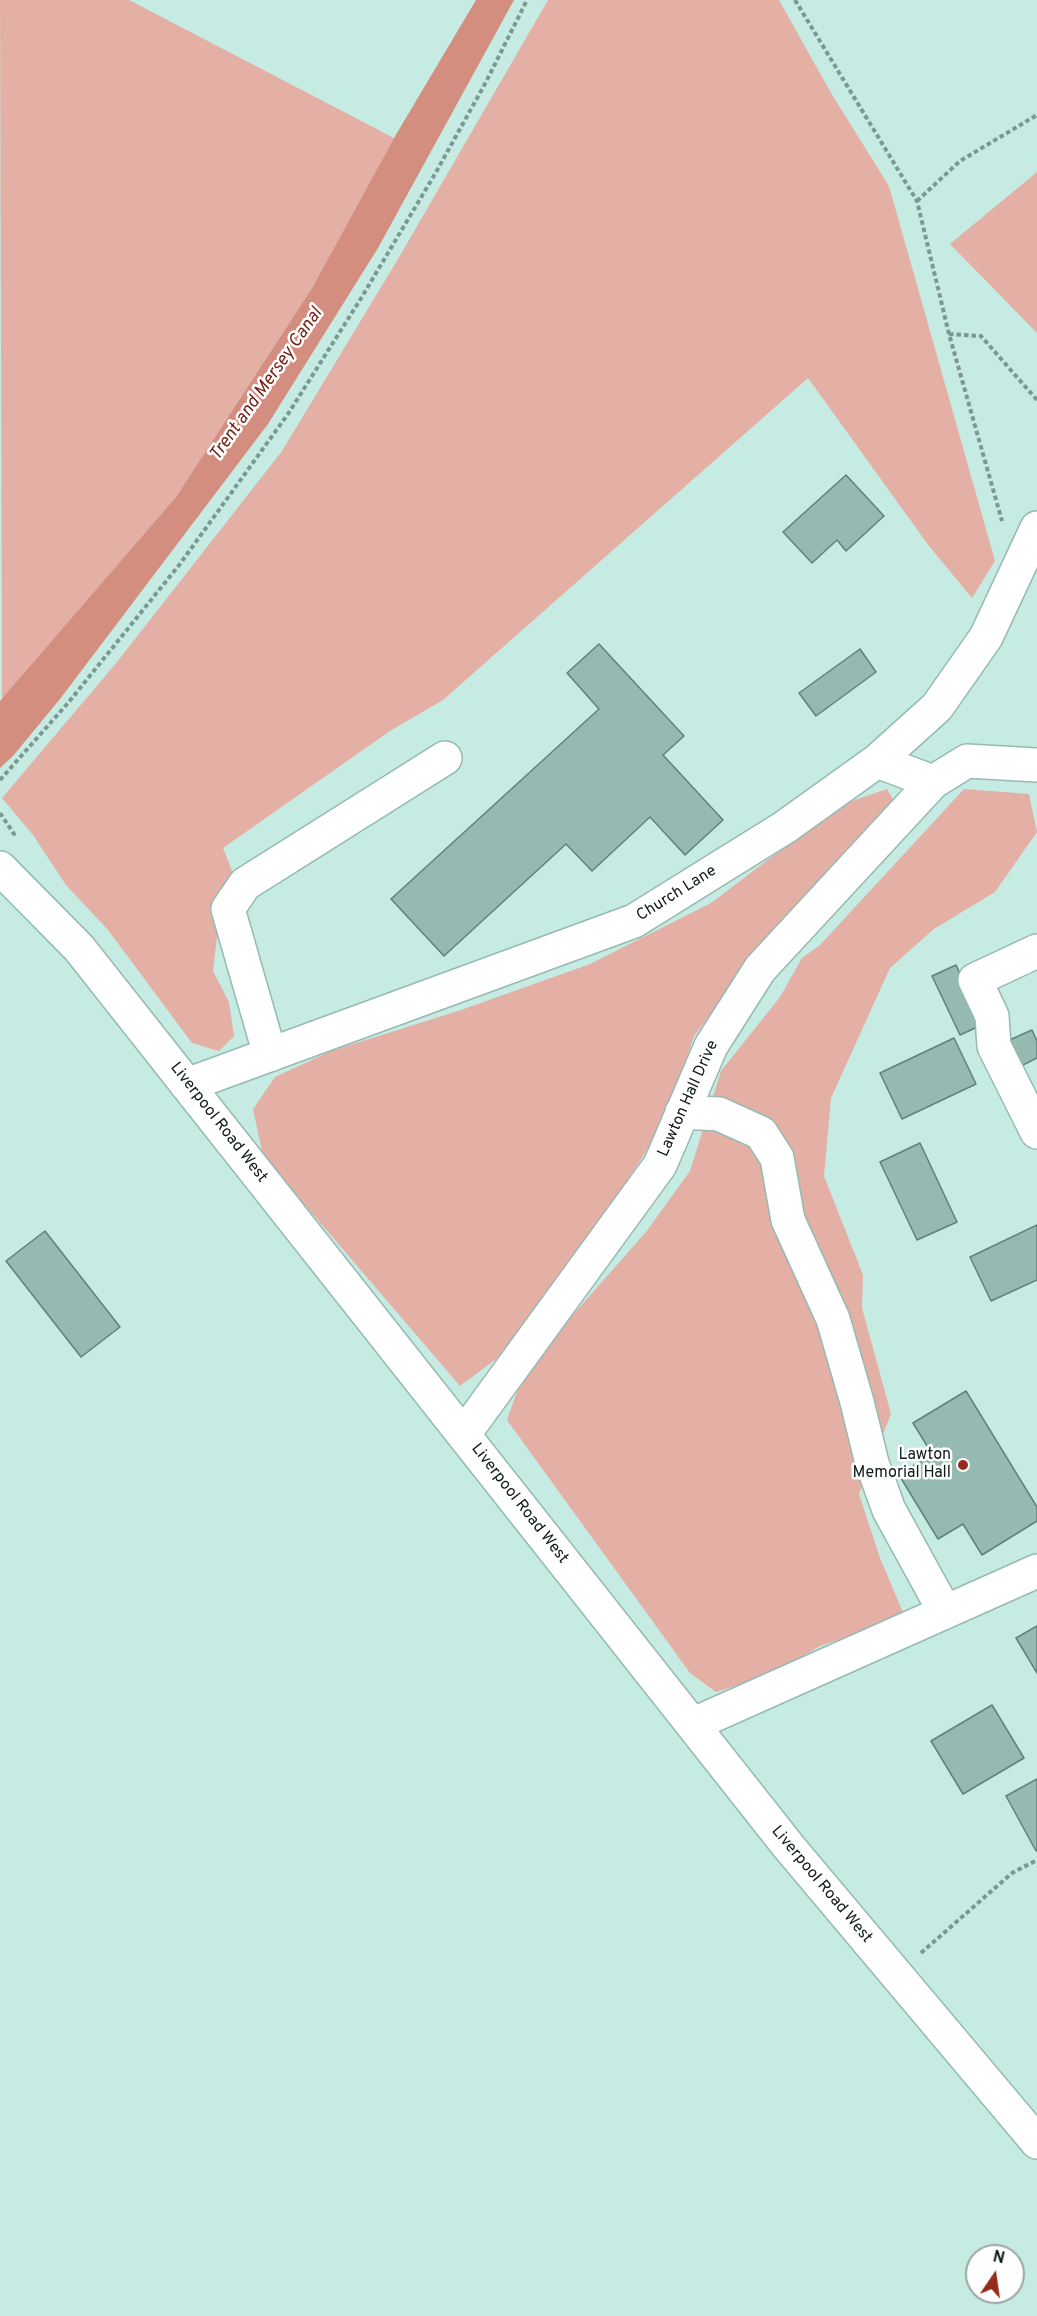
<!DOCTYPE html>
<style>
body{margin:0}
#map{position:relative;width:1037px;height:2316px;overflow:hidden;background:#c5ebe3;font-family:Overpass,sans-serif}
canvas{display:block}
.north{position:absolute;left:965px;top:2244px;width:60px;height:60px;box-sizing:border-box;background:#fff;border:2px solid #9ea4a3;border-radius:50%;rotate:13deg;font-size:16px;font-weight:700;line-height:24px;text-align:center;color:#0d1b18}
.north::after{content:'';display:block;margin:auto;width:21px;height:27px;background:#952b1a;clip-path:polygon(50% 0,100% 100%,50% 72%,0 100%)}
</style>
<div id="map">
<canvas width="1037" height="2316"></canvas>
<div class="north">N</div>
</div>
<script>
const ctx = document.querySelector('canvas').getContext('2d');
ctx.lineJoin = 'round';
function paint(path, color) { ctx.fillStyle = color; ctx.fill(path, 'evenodd'); }
const shape = rows => new Path2D(rows.map(r => 'M' + r).join(''));
function strokePath(path, color, width, dash) { ctx.strokeStyle = color; ctx.lineWidth = width; ctx.lineCap = dash ? 'butt' : 'round'; ctx.setLineDash(dash || []); ctx.stroke(path); }
function write(font, color, halo, rows, align = 'center') {
  ctx.font = font + ' Overpass,sans-serif'; ctx.lineWidth = 5; ctx.setLineDash([]); ctx.textBaseline = 'middle'; ctx.strokeStyle = halo; ctx.fillStyle = color; for (const [text, x, y, turn = 0] of rows) {
    ctx.save(); ctx.translate(x, y); ctx.rotate((+turn || 0) * Math.PI / 180); ctx.textAlign = isNaN(turn) ? turn : align; if (halo) ctx.strokeText(text, 0, 0); ctx.fillText(text, 0, 0); ctx.restore();
  }
}
const green = shape([
 [0,0,129,0,394,138,312,288,176,497,2,700],
 [548,0,779,0,831,93,889,186,995,561,972,598,929,546,808,378,443,700,390,731,223,848,234,876,221,902,213,971,229,1002,234,1036,219,1051,192,1043,108,930,66,885,33,835,2,798,117,662,282,451,398,259],
 [1037,172,1037,333,950,244],
 [887,789,895,803,784,918,694,1036,667,1119,625,1184,511,1348,460,1386,263,1156,253,1109,275,1077,331,1051,461,1010,590,964,711,903,840,805],
 [964,789,1029,794,1037,832,995,892,934,929,890,968,831,1098,824,1176,863,1275,862,1308,891,1414,859,1494,880,1558,905,1617,820,1646,773,1674,716,1692,690,1673,507,1420,525,1369,646,1232,690,1171,721,1071,780,997,802,958,820,945]
]);
const water = shape([
 [476,0,514,0,378,248,268,424,60,699,13,756,0,768,0,701,176,497,312,288,394,138]
]);
const building = shape([
 [846,475,884,516,846,551,837,540,812,563,783,532,846,475],
 [599,644,684,736,663,755,723,820,685,855,650,817,592,871,566,844,444,956,391,899,599,709,567,673,599,644],
 [860,649,876,672,816,716,799,693,860,649],
 [956,965,984,1024,960,1035,932,976,956,965],
 [1032,1030,1037,1041,1037,1058,1017,1068,1005,1042,1032,1030],
 [954,1038,976,1084,902,1119,880,1073,954,1038],
 [920,1143,957,1222,917,1240,880,1162,920,1143],
 [1037,1225,1037,1280,991,1301,970,1257,1037,1225],
 [45,1231,120,1327,81,1357,6,1261,45,1231],
 [966,1391,1037,1507,1037,1521,982,1555,963,1524,938,1539,899,1475,932,1454,913,1423,966,1391],
 [1037,1626,1037,1673,1016,1638,1037,1626],
 [992,1705,1024,1758,963,1794,931,1741,992,1705],
 [1037,1779,1037,1850,1036,1851,1006,1796,1037,1779]
]);
const path = shape([
 [795,0,917,201,949,334,1002,521],
 [917,201,960,161,1037,115],
 [949,334,981,336,1037,400],
 [0,780,68,703,180,564,288,414,360,300,435,174,486,82,527,0],
 [0,813,14,834,12,837],
 [921,1953,1012,1873,1037,1860]
]);
const minor = shape([
 [877,761,933,782],
 [1037,951,975,980,992,1016,994,1046,1037,1132],
 [270,1055,228,909,245,884,445,758],
 [187,1085,634,921,785,827,877,761,937,707,986,637,1037,528],
 [682,1112,719,1114,761,1133,777,1158,788,1220,833,1319,857,1402,872,1463,889,1510,939,1601,943,1613],
 [464,1434,660,1165,711,1046,760,969,933,782,967,761,1037,765],
 [694,1724,1037,1571]
]);
const major = shape([
 [0,868,79,948,789,1847,1037,2142]
]);
const markers = [
 [963,1465,6,"#952b1a"]
];
const streetNames = [
 ["Church Lane",677,894,-32],
 ["Lawton Hall Drive",689,1099,-66],
 ["Liverpool Road West",218,1123,52],
 ["Liverpool Road West",519,1504,52],
 ["Liverpool Road West",821,1885,50]
];
const poiNames = [
 ["Lawton",951,1456],
 ["Memorial Hall",951,1474]
];
const waterNames = [
 ["Trent and Mersey Canal",267,385,-55]
];
paint(green, '#e4b0a5');
paint(water, '#d48e80');
paint(building, '#95bab2');
strokePath(building, '#5f827b', 1.5);
strokePath(minor, '#95bab2', 36);
strokePath(major, '#95bab2', 36);
strokePath(path, '#7c9892', 4, [4.5, 3]);
strokePath(minor, '#fff', 33);
strokePath(major, '#fff', 33);
for (const [x, y, r, color] of markers) { const dot = new Path2D(); dot.arc(x, y, r, 0, 2 * Math.PI); ctx.fillStyle = color; ctx.fill(dot); strokePath(dot, '#fff', 2); }
write('16px', '#0d1b18', '#fff', streetNames);
write('16px', '#0d1b18', '#fff', poiNames, 'right');
write('italic 18px', '#732013', '#fff', waterNames);
</script>
